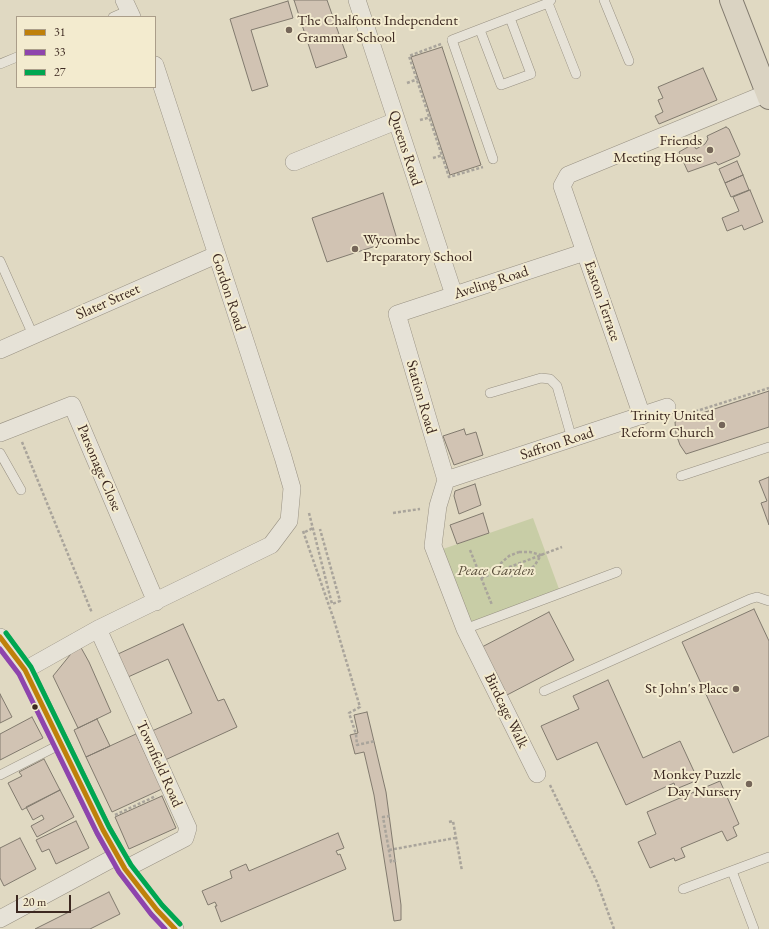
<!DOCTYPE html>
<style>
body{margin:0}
#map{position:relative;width:769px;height:929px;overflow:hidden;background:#e0d9c2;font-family:"EB Garamond",serif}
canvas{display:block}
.legend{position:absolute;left:16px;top:16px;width:140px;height:72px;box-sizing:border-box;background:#f3ebcf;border:1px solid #aa9d89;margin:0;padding:5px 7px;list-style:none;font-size:12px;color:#3c2820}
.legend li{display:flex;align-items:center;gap:8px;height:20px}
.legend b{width:20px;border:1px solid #aa9d89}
.scale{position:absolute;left:16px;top:895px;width:55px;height:18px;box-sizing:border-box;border:2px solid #3c2820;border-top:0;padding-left:5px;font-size:12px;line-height:14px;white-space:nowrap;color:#3c2820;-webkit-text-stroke:3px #f3ebcf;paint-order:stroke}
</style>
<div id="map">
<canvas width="769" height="929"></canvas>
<ul class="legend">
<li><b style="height:5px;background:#bf800a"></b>31</li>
<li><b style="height:5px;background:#8e44ad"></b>33</li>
<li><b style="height:5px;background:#00a651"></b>27</li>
</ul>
<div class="scale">20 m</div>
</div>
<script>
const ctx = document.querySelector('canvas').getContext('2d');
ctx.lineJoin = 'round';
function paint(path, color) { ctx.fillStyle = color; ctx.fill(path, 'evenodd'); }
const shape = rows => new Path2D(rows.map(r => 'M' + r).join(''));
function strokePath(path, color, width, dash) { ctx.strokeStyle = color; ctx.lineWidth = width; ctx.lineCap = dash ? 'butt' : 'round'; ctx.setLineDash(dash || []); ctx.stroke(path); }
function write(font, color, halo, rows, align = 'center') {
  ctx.font = font + ' "EB Garamond",serif'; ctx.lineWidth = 4; ctx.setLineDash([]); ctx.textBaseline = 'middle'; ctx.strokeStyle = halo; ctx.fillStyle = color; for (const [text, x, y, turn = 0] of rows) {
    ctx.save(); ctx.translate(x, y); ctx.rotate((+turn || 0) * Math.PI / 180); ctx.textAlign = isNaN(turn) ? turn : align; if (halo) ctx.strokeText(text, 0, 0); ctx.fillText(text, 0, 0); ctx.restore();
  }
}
const green = shape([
 [533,518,559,589,471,623,443,549]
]);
const building = shape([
 [294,0,327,0,347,57,316,68,294,0],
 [288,1,293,18,251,30,268,86,252,91,230,19,288,1],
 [442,47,481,165,450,175,411,57,442,47],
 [703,68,717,100,659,124,655,116,663,112,658,100,663,98,658,87,703,68],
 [726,127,729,129,740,154,739,156,718,165,716,162,688,172,679,152,693,144,696,149,705,144,708,139,707,136,726,127],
 [737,161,743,175,725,183,719,169,737,161],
 [743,175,749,190,731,197,725,183,743,175],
 [750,190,763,222,744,230,742,225,727,231,722,218,739,211,733,197,750,190],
 [383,193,397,239,327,262,312,218,383,193],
 [769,391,769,427,686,454,680,445,676,434,675,422,769,391],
 [464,429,466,435,476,432,483,455,454,465,443,436,464,429],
 [769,477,769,525,761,503,767,501,759,481,769,477],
 [475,484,481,505,459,514,454,496,455,491,475,484],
 [483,513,489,533,457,544,450,525,483,513],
 [754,609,769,641,769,736,733,753,682,642,754,609],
 [549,612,574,660,507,695,482,647,549,612],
 [183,624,218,701,224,699,237,727,165,760,152,731,192,713,168,659,128,677,118,654,183,624],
 [79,644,89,662,111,712,78,728,53,676,79,644],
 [608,680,643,758,680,741,698,780,676,789,674,783,626,805,597,742,557,760,541,726,579,709,573,696,608,680],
 [0,694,12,717,0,723,0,694],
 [367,712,386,792,401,905,401,920,394,921,374,795,364,752,355,754,350,735,358,733,354,715,367,712],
 [32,717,43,738,0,760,0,734,32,717],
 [97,719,110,746,86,757,74,730,97,719],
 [136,734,162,789,112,812,86,757,136,734],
 [44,759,60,790,22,810,8,783,22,776,19,772,44,759],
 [720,781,739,824,733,827,737,836,727,841,722,831,681,848,685,857,675,861,674,858,650,868,638,842,656,834,647,812,720,781],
 [60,790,74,817,37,837,31,826,44,819,42,815,33,820,26,807,60,790],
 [162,796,176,828,129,849,115,817,162,796],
 [76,821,89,848,56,864,49,849,42,852,36,840,76,821],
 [338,833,344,848,336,851,338,855,340,854,346,869,221,922,215,906,217,906,215,902,208,905,202,891,232,878,230,871,246,864,249,871,338,833],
 [20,838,36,869,4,886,0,878,0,848,20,838],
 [109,892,120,914,90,929,35,929,109,892]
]);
const path = shape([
 [441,44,409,56,449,177,483,167],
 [681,416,769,388],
 [22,442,92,613],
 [309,513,332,604,340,601,320,529],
 [393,513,420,509],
 [303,531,334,620,360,707,349,713,356,734,357,745,375,741],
 [305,532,313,528],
 [470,550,492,605],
 [519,552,530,552,541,555,535,565,527,572,516,576,505,576,494,573,500,564,509,556,519,552],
 [481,578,562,547],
 [550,785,597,882,614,929],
 [115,815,156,796],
 [390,816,383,817,391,862,398,860],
 [449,822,453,821,462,871],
 [389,850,455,838]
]);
const lane = shape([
 [604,0,629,61],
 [548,3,576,74],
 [113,17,129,10],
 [480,30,501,85,531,74,510,18],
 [0,64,17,57],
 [493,159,452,40,548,3,551,0],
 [0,261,33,335],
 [490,393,541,378,550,379,557,386,572,439],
 [0,453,21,490],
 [681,476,769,447],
 [465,629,617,572],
 [544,691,750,599,757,597,769,601],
 [0,775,61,744],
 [732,871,754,929],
 [683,889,769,857]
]);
const street = shape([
 [124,0,132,17],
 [357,0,454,295],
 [294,162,396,121],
 [0,350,216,255],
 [642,416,562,186,568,175,767,93],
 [0,433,72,405,156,602],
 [446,480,397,314,585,252],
 [446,480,438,506,433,546,465,629,537,774],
 [446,480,667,407],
 [98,629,188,828,185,838,125,869],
 [0,637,25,670,103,830,125,869,157,910,175,929],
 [25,670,98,629,271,545,289,521,292,488,283,457,155,65],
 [0,919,117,856]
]);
const primary = shape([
 [731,0,769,98]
]);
const pathBridge = shape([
 [407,83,418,79],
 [420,120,431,117],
 [433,158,443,155]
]);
const bus1 = shape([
 [0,637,25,670,103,830,125,869,157,910,175,929]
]);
const bus2 = shape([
 [0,649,19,674,97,833,119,872,151,914,165,929]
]);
const bus3 = shape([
 [6,633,31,667,109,827,131,865,162,905,180,924]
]);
const markers = [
 [289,30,4,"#756659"],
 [710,150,4,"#756659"],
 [355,249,4,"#756659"],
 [722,425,4,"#756659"],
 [736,689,4,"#756659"],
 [35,707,3.5,"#3c2820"],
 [749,784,4,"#756659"]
];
const poiNames = [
 ["The Chalfonts Independent",297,21,"left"],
 ["Grammar School",297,38,"left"],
 ["Friends",702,141],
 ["Meeting House",702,158],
 ["Wycombe",363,240,"left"],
 ["Preparatory School",363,257,"left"],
 ["Trinity United",714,416],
 ["Reform Church",714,433],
 ["St John's Place",728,689],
 ["Monkey Puzzle",741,775],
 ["Day Nursery",741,792]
];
const streetNames = [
 ["Queens Road",405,148,72],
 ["Aveling Road",491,283,-18],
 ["Gordon Road",228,292,72],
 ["Easton Terrace",602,301,71],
 ["Slater Street",108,302,-24],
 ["Station Road",421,397,74],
 ["Saffron Road",557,444,-18],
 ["Parsonage Close",99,468,67],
 ["Birdcage Walk",506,711,64],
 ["Townfield Road",159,764,66]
];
const parkNames = [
 ["Peace Garden",496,571]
];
paint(green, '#c8cda6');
paint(building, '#d1c3b3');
strokePath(building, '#817a6e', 1);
strokePath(lane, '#989183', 10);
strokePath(street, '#989183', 18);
strokePath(primary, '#817a6e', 24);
strokePath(path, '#a9a49b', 2.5, [3, 2]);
strokePath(lane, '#e6e2d7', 9);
strokePath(street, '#e6e2d7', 17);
strokePath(primary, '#dad3c2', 22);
strokePath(pathBridge, '#a9a49b', 2.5, [3, 2]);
strokePath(bus1, '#bf800a', 5);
strokePath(bus2, '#8e44ad', 5);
strokePath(bus3, '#00a651', 5);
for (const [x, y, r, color] of markers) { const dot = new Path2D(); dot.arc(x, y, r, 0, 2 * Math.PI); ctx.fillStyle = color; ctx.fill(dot); strokePath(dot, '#f3ebcf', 1.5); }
write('15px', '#3c2820', '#f3ebcf', poiNames, 'right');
write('15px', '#3c2820', '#f3ebcf', streetNames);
write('italic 15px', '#5a4f3c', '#f3ebcf', parkNames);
</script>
